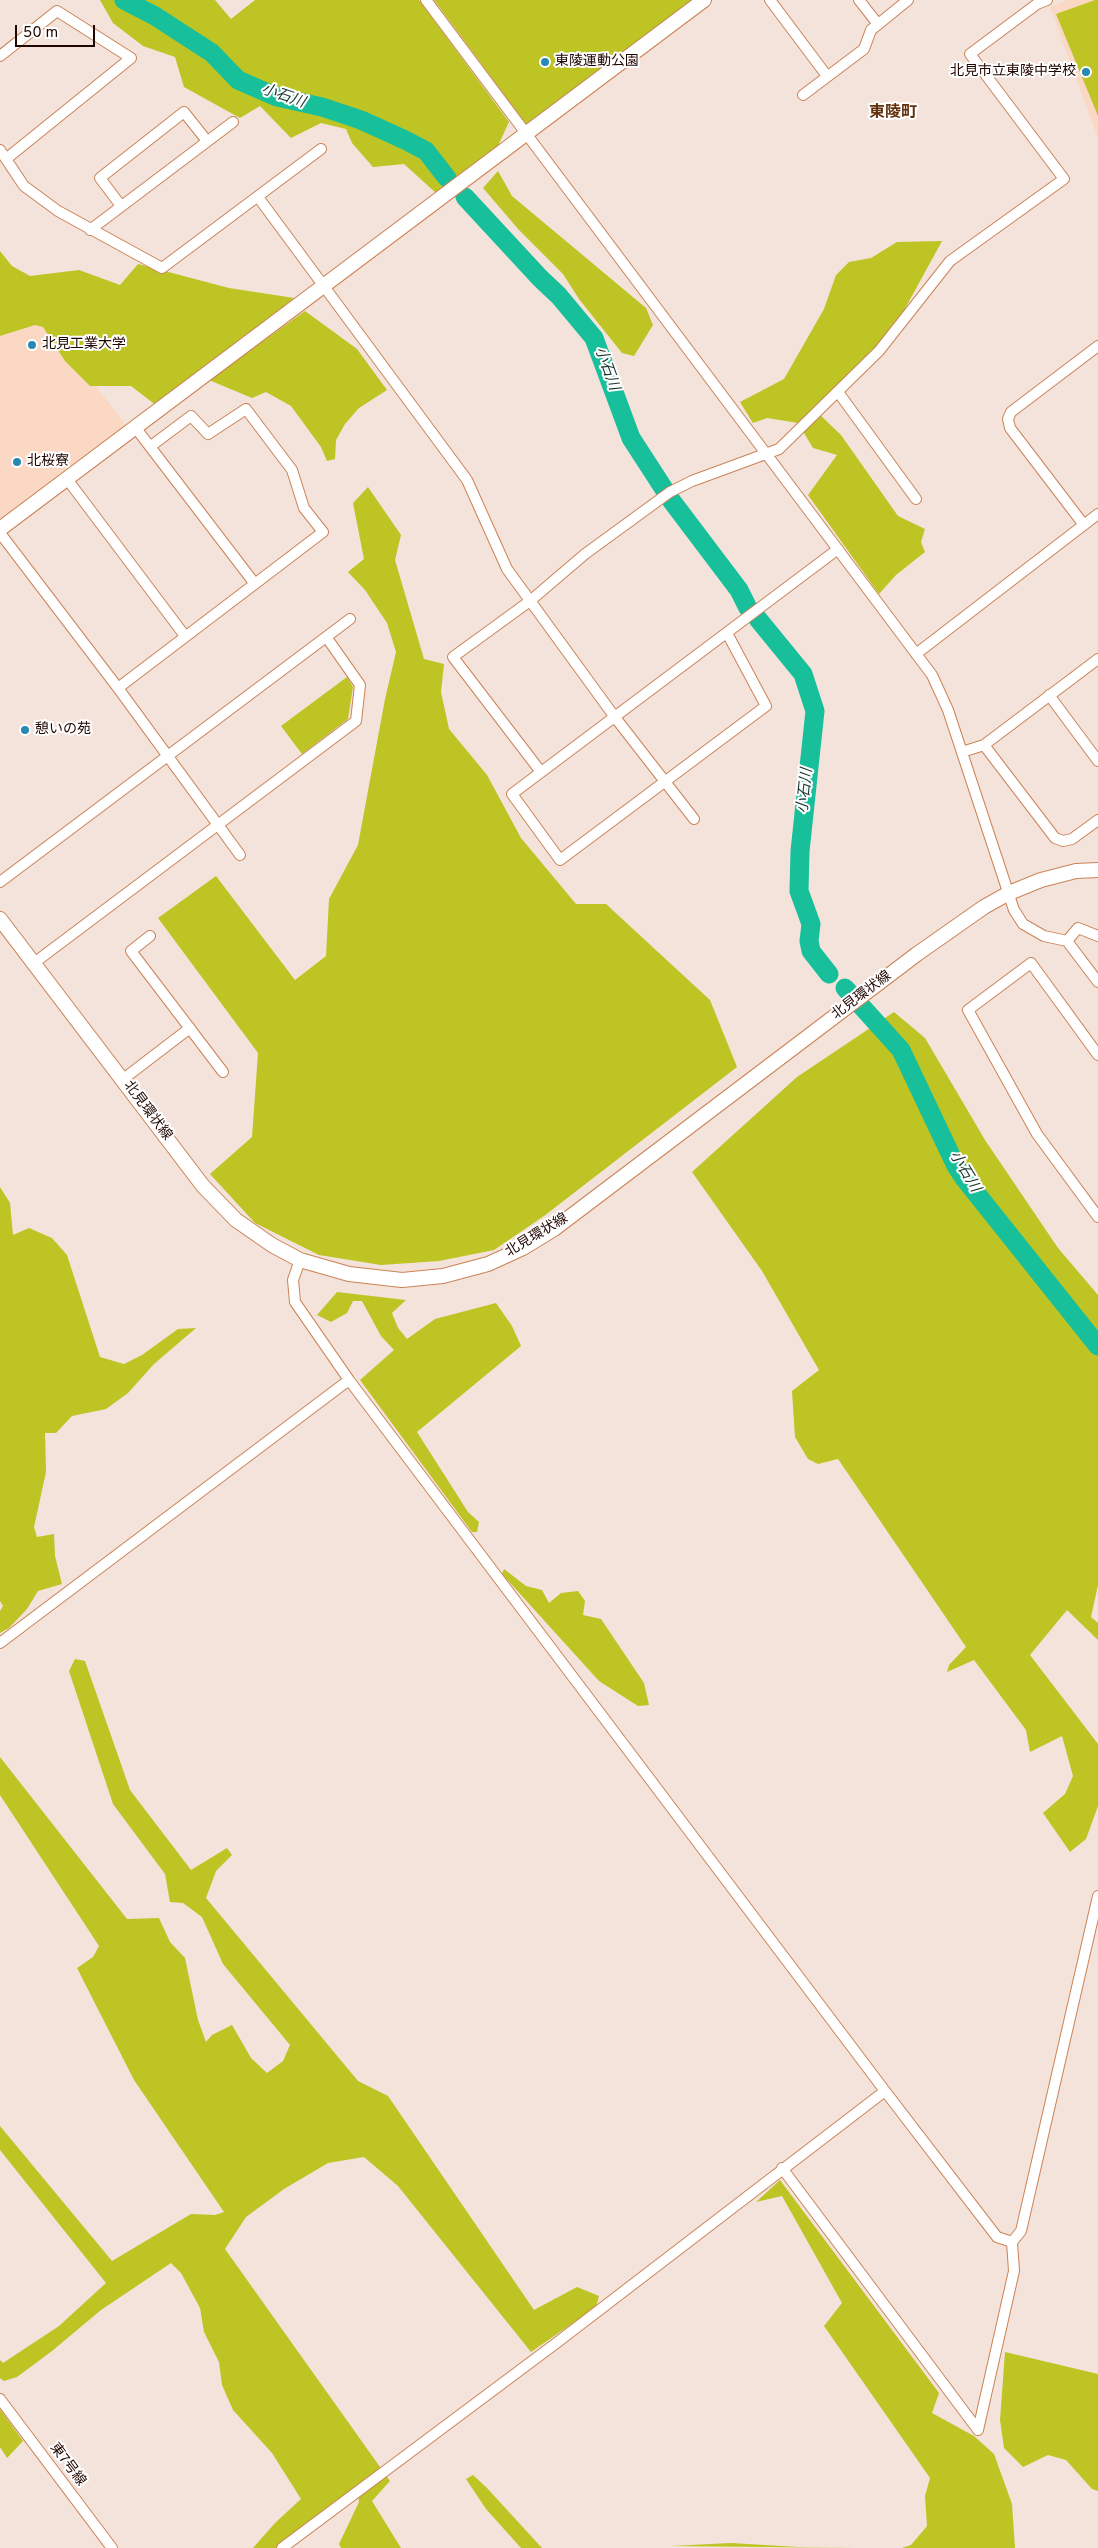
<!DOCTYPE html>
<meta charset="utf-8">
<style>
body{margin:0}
#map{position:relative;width:1098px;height:2548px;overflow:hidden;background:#f3e3da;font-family:Overpass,sans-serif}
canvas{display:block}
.scale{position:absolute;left:15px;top:25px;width:80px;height:22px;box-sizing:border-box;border:2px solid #200600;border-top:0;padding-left:6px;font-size:15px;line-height:18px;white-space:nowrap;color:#200600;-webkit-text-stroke:4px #fff;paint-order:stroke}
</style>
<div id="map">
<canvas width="1098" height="2548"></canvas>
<div class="scale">50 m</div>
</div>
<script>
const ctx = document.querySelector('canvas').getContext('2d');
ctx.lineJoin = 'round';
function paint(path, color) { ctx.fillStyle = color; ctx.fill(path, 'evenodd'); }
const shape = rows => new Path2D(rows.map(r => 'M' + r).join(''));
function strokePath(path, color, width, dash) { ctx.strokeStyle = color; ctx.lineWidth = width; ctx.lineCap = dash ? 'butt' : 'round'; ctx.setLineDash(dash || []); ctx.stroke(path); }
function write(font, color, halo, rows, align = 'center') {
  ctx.font = font + ' Overpass,"Noto Sans JP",sans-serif'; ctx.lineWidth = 4; ctx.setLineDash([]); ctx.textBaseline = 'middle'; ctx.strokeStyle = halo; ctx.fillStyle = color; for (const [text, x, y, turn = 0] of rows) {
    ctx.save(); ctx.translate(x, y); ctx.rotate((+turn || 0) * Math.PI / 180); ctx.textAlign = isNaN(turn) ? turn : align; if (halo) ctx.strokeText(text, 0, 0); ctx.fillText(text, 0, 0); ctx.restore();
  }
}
const built = shape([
 [1068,0,1098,0,1098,138,1050,7],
 [0,261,128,428,0,523]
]);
const green = shape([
 [100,0,215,0,231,19,255,0,419,0,509,122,497,148,436,193,404,164,373,167,352,143,346,129,321,123,291,138,260,106,240,118,184,87,175,57,143,46,113,23],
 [434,0,695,0,526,124],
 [1095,0,1098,0,1098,116,1056,14],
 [498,171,512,196,646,308,653,325,634,356,622,353,579,299,563,274,519,230,483,188],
 [942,241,901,316,878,348,816,411,841,435,898,516,925,529,921,542,925,552,896,575,879,594,808,495,837,455,813,448,798,423,767,418,753,423,740,402,784,379,824,309,836,275,849,262,871,258,897,242],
 [0,251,12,266,30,276,79,270,120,285,138,264,229,288,294,298,198,376,157,406,131,386,90,386,65,361,43,327,35,325,0,336],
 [305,311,357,349,387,390,359,408,345,424,336,440,335,459,327,461,321,447,291,406,266,392,252,398,209,380],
 [368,487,401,535,395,560,424,659,444,664,441,692,449,729,487,775,521,838,576,904,606,904,710,1000,737,1067,544,1216,494,1250,439,1261,381,1265,319,1255,255,1223,210,1174,252,1137,258,1053,158,918,216,876,295,980,326,956,329,899,358,845,385,699,396,652,387,623,365,590,348,572,364,559,353,503],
 [347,677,353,687,348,719,302,754,281,726],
 [894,1012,925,1038,985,1140,1058,1248,1098,1295,1098,1585,1091,1617,1098,1623,1098,1640,1067,1610,1030,1655,1098,1744,1098,1806,1086,1839,1070,1852,1043,1813,1065,1794,1073,1776,1062,1736,1030,1752,1026,1730,974,1660,947,1672,949,1665,966,1647,838,1459,818,1464,808,1459,795,1437,792,1391,819,1370,762,1271,692,1172,797,1077],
 [0,1187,10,1203,13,1235,29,1228,52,1238,67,1255,100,1357,124,1364,142,1355,178,1329,196,1328,154,1364,128,1393,106,1409,72,1416,56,1433,45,1433,46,1472,34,1527,37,1537,54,1534,55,1556,62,1584,38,1591,27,1609,9,1628,0,1633,0,1611,3,1606,0,1601],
 [337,1292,406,1300,392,1313,398,1328,407,1339,435,1319,496,1303,512,1326,521,1346,417,1432,468,1512,479,1522,477,1532,472,1532,360,1380,394,1350,381,1336,362,1301,353,1301,347,1313,331,1322,317,1315],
 [504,1569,526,1586,542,1590,549,1603,561,1593,578,1591,585,1601,583,1615,601,1619,644,1683,649,1705,638,1706,599,1681,502,1574],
 [75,1659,85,1661,130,1790,191,1870,227,1848,232,1855,216,1871,206,1898,358,2081,388,2096,534,2310,577,2287,599,2296,596,2307,531,2352,398,2186,364,2157,328,2163,284,2189,246,2217,225,2249,390,2481,372,2501,401,2548,341,2548,339,2544,359,2502,358,2493,278,2548,253,2548,275,2523,301,2499,272,2453,233,2410,222,2385,219,2362,204,2332,200,2308,181,2273,171,2263,101,2310,52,2351,17,2377,4,2381,0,2378,0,2360,3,2363,59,2326,106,2283,0,2150,0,2126,112,2261,191,2214,215,2215,224,2212,134,2080,77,1968,93,1957,99,1946,0,1795,0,1757,127,1919,159,1918,170,1942,185,1958,198,2020,206,2042,212,2035,232,2025,251,2058,267,2073,283,2061,290,2045,223,1964,202,1917,183,1903,170,1902,165,1874,113,1804,69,1671],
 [780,2180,939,2393,932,2413,974,2436,994,2454,1012,2504,1015,2548,902,2548,911,2545,927,2526,925,2496,930,2478,824,2326,842,2303,782,2196,756,2202],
 [1005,2352,1098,2374,1098,2491,1092,2489,1066,2460,1048,2455,1023,2467,1004,2448,1000,2420],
 [0,2409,23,2441,7,2458,0,2447],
 [473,2475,487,2488,542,2548,521,2548,486,2509,466,2479],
 [731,2543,798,2547,854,2548,671,2546]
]);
const river = shape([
 [124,0,155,16,212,53,238,80,277,97,322,107,361,120,405,140,426,151,447,178],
 [465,197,540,278,559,296,594,338,631,438,664,489],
 [671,500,739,590,748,608],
 [758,619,803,674,815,711,800,851,799,891,811,924,809,941,811,951,829,974],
 [845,988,901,1050,956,1166,964,1178,1098,1346]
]);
const street = shape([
 [426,0,932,675,948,710,1014,910,1023,924,1044,936,1067,941,1098,982],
 [770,0,827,76],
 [859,0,877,23],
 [0,56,57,11,131,58,6,159],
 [803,95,864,49,871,30,908,0],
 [0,150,24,186,58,211,162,268,321,149],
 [258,197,467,480,507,569,614,716,694,819],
 [121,206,100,178,184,112,207,141],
 [90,230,233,122],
 [838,392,916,499],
 [135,427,255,584],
 [67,479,185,636],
 [1084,525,1010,428,1008,419,1011,412,1098,346],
 [0,533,118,688,240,855],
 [727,633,766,706,560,860,512,794,838,549],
 [916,654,1098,514],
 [118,688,323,532,304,508,292,470,246,409,208,434,191,416,151,446],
 [1049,695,1098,761],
 [984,745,1098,659],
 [962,752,984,745,1055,838,1063,841,1072,839,1098,820],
 [541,772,453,657,530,601,585,554,670,492,692,481,779,449,879,351,950,261,1064,179,970,54,1037,4,1047,0],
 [0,882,350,619],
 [150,936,131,951,223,1072],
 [1067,941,1078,928,1098,936],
 [34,963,356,721,360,685,327,638],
 [1098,1055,1031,963,968,1010,1037,1134,1098,1217],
 [122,1080,190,1028],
 [300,1260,293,1280,295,1302,349,1380,885,2091,997,2237,1012,2242],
 [0,1643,349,1380],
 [782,2168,978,2430],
 [0,2399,112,2548],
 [978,2430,1014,2271,1012,2242,1021,2231,1098,1896],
 [282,2548,559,2341,885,2091]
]);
const secondary = shape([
 [0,529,704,0],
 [0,919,203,1186,236,1220,272,1245,300,1260,349,1274,402,1280,443,1276,488,1264,523,1248,554,1229,917,954,984,907,1009,893,1041,880,1076,871,1098,870]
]);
const markers = [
 [545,62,5,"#2789b3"],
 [1086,72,5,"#2789b3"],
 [32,345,5,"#2789b3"],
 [17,462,5,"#2789b3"],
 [25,730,5,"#2789b3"]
];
const poiNames = [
 ["東陵運動公園",555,62],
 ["北見市立東陵中学校",1076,72,"right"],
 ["北見工業大学",42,345],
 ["北桜寮",27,462],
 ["憩いの苑",35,730]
];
const streetNames = [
 ["北見環状線",862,996,-37],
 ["北見環状線",147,1111,53],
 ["北見環状線",537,1236,-31],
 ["東7号線",67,2465,53]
];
const waterNames = [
 ["小石川",283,97,19],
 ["小石川",606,369,70],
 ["小石川",806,791,-84],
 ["小石川",964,1172,59]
];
const quarterNames = [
 ["東陵町",893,114]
];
paint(built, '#fbd8c4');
paint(green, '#bdc424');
strokePath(river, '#17bf9b', 19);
strokePath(street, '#cb8356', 12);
strokePath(secondary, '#cb8356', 16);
strokePath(street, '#fff', 10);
strokePath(secondary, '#fff', 14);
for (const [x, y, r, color] of markers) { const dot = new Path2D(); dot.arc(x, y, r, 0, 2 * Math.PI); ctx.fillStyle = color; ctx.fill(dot); strokePath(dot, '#fff', 2); }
write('14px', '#200600', '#fff', poiNames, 'left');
write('14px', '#200600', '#fff', streetNames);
write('italic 15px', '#17352c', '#fff', waterNames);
write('bold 16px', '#63310c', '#fff', quarterNames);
</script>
